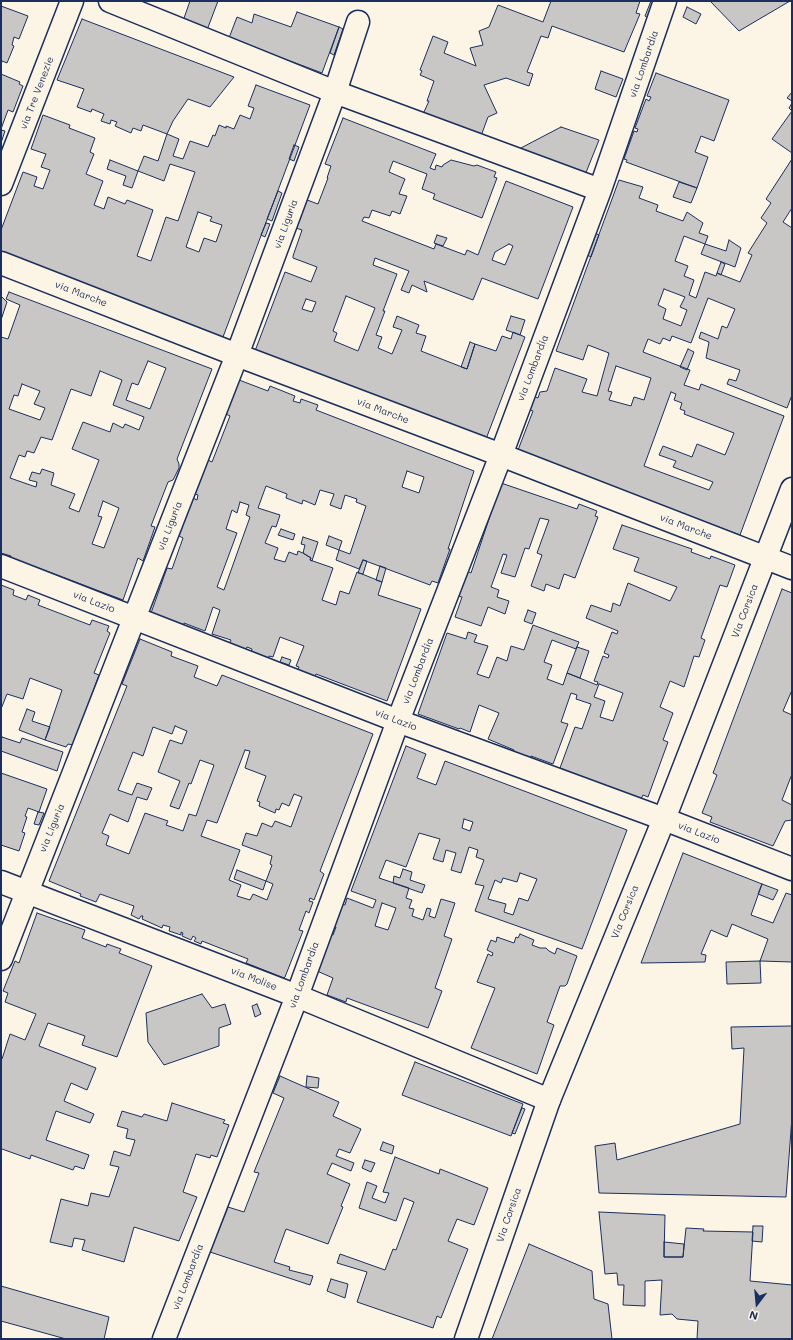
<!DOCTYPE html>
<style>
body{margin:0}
#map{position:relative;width:793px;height:1340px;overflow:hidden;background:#fcf5e5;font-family:Mali,sans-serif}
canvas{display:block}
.frame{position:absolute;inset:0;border:2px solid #1b2f5e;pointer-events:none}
.north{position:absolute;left:737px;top:1284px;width:40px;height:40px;-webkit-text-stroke:3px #fcf5e5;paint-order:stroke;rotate:196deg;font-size:11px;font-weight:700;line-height:16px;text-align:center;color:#1b2f5e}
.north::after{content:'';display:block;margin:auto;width:14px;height:18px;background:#1b2f5e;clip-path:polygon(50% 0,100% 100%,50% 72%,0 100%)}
</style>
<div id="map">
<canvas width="793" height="1340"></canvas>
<div class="frame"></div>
<div class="north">N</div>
</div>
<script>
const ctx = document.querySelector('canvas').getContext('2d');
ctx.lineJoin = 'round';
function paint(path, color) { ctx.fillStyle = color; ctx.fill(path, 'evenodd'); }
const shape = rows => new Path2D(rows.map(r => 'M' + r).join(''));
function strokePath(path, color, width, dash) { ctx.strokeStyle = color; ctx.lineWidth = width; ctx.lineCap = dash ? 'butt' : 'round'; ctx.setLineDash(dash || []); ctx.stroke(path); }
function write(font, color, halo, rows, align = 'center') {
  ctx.font = font + ' Mali,sans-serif'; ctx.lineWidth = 3.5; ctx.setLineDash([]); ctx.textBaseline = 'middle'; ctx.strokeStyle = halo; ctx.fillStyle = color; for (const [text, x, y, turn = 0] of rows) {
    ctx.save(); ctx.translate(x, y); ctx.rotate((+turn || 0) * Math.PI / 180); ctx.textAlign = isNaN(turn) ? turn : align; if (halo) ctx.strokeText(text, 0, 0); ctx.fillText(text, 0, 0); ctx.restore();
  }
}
const building = shape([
 [190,1,218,1,207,30,183,21,190,1],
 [551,1,640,1,636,13,640,14,624,52,552,26,548,38,541,36,527,72,533,74,529,86,506,78,484,85,497,113,488,117,481,136,423,114,429,101,427,101,434,81,420,75,422,71,420,70,433,36,448,42,444,53,476,66,470,48,483,45,479,31,489,27,498,5,543,22,551,1],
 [651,1,655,1,648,18,645,16,651,1],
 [710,1,790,1,739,31,710,1],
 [1,6,28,16,19,39,14,37,12,45,14,46,7,63,2,61,1,65,1,6],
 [687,7,701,14,696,24,683,17,687,7],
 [297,12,339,27,322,73,229,38,237,17,252,23,254,14,291,27,297,12],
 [82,19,234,77,210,107,188,99,173,121,167,134,143,125,141,131,133,128,131,133,115,126,117,122,111,120,110,124,101,121,104,114,92,109,91,112,77,107,84,89,57,80,82,19],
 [339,27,343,29,334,55,330,53,339,27],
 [601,71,623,79,616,97,595,89,601,71],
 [656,73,729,100,714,141,701,136,695,152,708,157,697,188,626,162,627,160,624,159,634,131,637,132,638,129,635,128,646,99,649,101,651,97,647,96,656,73],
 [1,74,20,82,19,84,23,86,13,112,8,110,1,129,1,74],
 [256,85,310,105,223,337,1,251,1,230,23,172,37,177,34,186,43,189,50,170,41,167,46,154,31,149,43,115,70,125,69,128,95,138,90,152,94,154,86,174,103,181,94,205,104,209,108,197,125,204,127,200,153,210,137,256,151,261,166,217,178,221,195,172,170,164,164,181,138,171,144,156,158,161,167,134,179,139,173,156,183,159,190,141,208,147,213,135,215,136,219,125,226,128,226,126,234,129,240,115,250,119,254,108,248,106,256,85],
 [198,212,212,217,210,221,222,225,216,242,204,238,199,252,186,247,198,212],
 [792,92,792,101,787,98,792,92],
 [792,103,792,153,772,139,792,111,789,108,792,103],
 [343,118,436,154,430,168,435,170,436,165,442,167,443,165,451,160,474,166,477,165,496,172,494,177,497,178,482,218,433,199,435,194,422,189,427,174,393,161,389,172,405,179,399,194,407,196,400,214,392,211,390,216,372,210,369,218,364,217,362,221,434,249,436,244,465,255,467,250,478,255,506,181,573,207,538,299,482,278,473,300,424,281,427,292,412,285,409,293,401,290,409,271,375,258,373,265,397,274,383,311,385,311,376,335,382,337,378,348,392,354,402,330,393,327,397,316,419,325,416,333,426,336,421,351,467,369,475,344,496,351,502,336,511,339,513,332,525,337,486,439,342,383,341,387,329,379,318,374,317,378,255,351,285,272,311,282,317,267,293,258,293,256,302,230,296,228,307,200,318,204,328,178,327,178,331,166,325,164,343,118],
 [509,244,513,246,505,265,492,260,495,252,509,244],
 [346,296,375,308,358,351,334,341,337,333,333,331,346,296],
 [306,299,316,302,312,312,302,309,306,299],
 [561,127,599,140,585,175,519,149,561,127],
 [1,130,5,131,1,143,1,130],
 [294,145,299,147,294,161,289,159,294,145],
 [792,159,792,208,783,222,792,228,792,395,787,408,727,384,729,379,736,381,740,370,706,358,709,342,699,338,701,332,718,339,722,326,727,328,735,309,708,298,691,343,672,336,670,341,663,338,660,344,648,339,643,352,690,370,684,385,699,390,701,384,784,416,740,535,518,450,533,411,528,409,533,396,538,398,540,392,547,391,555,368,587,379,582,392,597,396,609,353,588,345,583,360,556,351,619,180,643,187,639,198,658,205,656,211,683,221,687,212,703,223,699,233,708,236,705,244,684,236,675,261,688,266,684,276,694,280,689,295,696,298,705,272,716,276,717,273,740,282,752,255,748,253,767,223,761,218,771,203,766,199,792,159],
 [664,289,685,297,680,307,687,310,681,326,663,319,666,309,658,305,664,289],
 [616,366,651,378,644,400,634,397,631,406,609,400,612,392,608,391,616,366],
 [671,392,676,394,674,400,682,403,680,409,685,411,684,414,734,433,725,455,697,444,692,457,663,446,659,455,676,461,673,467,713,482,709,490,644,466,671,392],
 [110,160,138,171,132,188,123,185,126,176,107,169,110,160],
 [679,182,697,188,691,203,673,197,679,182],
 [278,191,282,193,272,221,267,219,278,191],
 [266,223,270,224,265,237,261,235,266,223],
 [595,233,599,235,591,257,587,255,595,233],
 [437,235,447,238,443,246,434,243,437,235],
 [729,240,741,248,735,267,701,254,705,244,726,251,729,240],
 [721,262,725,264,721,275,717,273,721,262],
 [9,292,212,369,177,459,179,464,179,468,173,480,168,482,151,526,155,527,143,561,138,558,123,600,33,566,31,569,9,561,11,556,1,553,1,337,8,339,20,305,6,299,9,292],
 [148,361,166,368,150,409,126,400,132,383,138,385,148,361],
 [100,371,122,380,113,405,144,417,139,430,125,424,123,428,113,423,110,432,83,422,72,449,99,460,79,512,69,508,75,494,51,485,54,473,42,469,40,474,32,472,29,480,37,482,36,487,10,478,19,455,25,457,27,451,34,453,41,437,52,440,71,389,91,396,100,371],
 [22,384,40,391,34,404,45,408,40,420,9,409,14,395,18,396,22,384],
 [103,501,119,508,104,548,92,544,102,517,98,516,103,501],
 [1,296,7,302,1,320,1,296],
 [511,316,525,320,520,335,506,330,511,316],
 [470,342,475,344,467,369,461,367,470,342],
 [688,349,694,352,687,370,680,367,688,349],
 [239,380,268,391,270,386,295,396,293,401,300,403,301,399,318,405,316,410,474,471,448,549,450,549,438,583,432,581,430,585,363,560,359,569,336,560,339,550,350,554,366,506,356,502,357,499,345,495,341,509,330,505,334,494,320,490,315,505,303,500,302,504,286,498,287,494,266,486,258,508,280,515,276,527,272,526,265,543,278,548,274,559,285,562,289,552,297,555,298,551,303,553,311,558,310,560,333,568,322,600,336,605,340,591,349,594,357,572,382,582,378,595,421,609,387,701,316,674,314,678,297,671,299,667,296,666,304,646,280,637,273,657,269,656,268,660,251,653,252,649,247,647,245,650,229,644,231,640,212,634,220,610,213,607,205,631,184,623,183,627,151,613,167,568,172,569,183,538,179,536,193,498,197,500,198,495,195,494,208,460,212,462,230,416,226,414,239,380],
 [407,471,424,477,419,493,402,487,407,471],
 [240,502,249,505,246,515,250,517,224,590,217,587,237,533,226,529,232,510,237,513,240,502],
 [501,483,577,509,579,504,597,511,595,516,598,517,575,578,564,574,559,589,546,584,544,591,531,586,542,555,537,553,549,520,540,518,529,549,525,548,515,577,501,573,507,555,503,554,491,587,499,590,497,597,509,601,505,614,488,607,481,626,455,617,462,597,458,596,467,571,471,573,501,483],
 [622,525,692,549,691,552,710,559,711,556,735,565,727,587,720,585,701,638,705,640,699,657,694,656,684,687,670,681,660,707,673,713,663,740,668,742,648,797,643,795,641,799,618,790,617,794,604,785,560,768,575,727,582,729,591,704,576,699,577,695,571,693,561,722,568,724,553,764,531,756,530,760,513,754,514,750,488,739,499,713,479,705,470,732,460,728,459,729,418,714,447,633,466,639,468,632,477,635,474,642,488,646,477,674,489,678,497,657,507,661,511,646,524,650,533,625,579,642,576,649,552,640,544,662,552,665,547,679,563,685,567,673,597,685,598,682,594,681,603,656,608,658,609,655,604,653,612,632,617,634,618,631,586,618,591,605,611,612,613,603,620,606,628,583,670,601,677,587,634,571,639,558,613,549,622,525],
 [599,684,623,693,613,721,600,717,605,701,594,697,599,684],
 [281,529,295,534,293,540,278,535,281,529],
 [329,536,342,541,339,550,326,545,329,536],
 [303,537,318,542,312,561,310,560,311,558,303,553,305,545,301,544,303,537],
 [363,560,367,561,363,574,358,573,363,560],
 [380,566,386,568,382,582,376,580,380,566],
 [1,585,14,590,13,595,26,600,28,595,40,600,38,605,90,625,92,620,109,626,107,631,110,633,94,673,99,675,73,745,68,744,66,747,45,740,62,690,30,678,23,699,7,694,1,709,1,585],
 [782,589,792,593,792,690,783,711,792,715,792,774,782,800,792,805,792,820,785,821,773,846,710,822,712,817,702,813,717,775,713,773,782,589],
 [528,610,536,613,532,624,524,621,528,610],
 [140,639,172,652,171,656,198,666,194,677,217,686,222,675,373,734,320,871,324,874,314,900,310,898,309,901,313,902,309,913,306,911,299,930,303,931,285,977,284,978,246,963,248,959,202,941,201,944,194,941,196,938,193,936,191,940,182,936,183,933,181,932,181,935,169,931,170,927,163,925,162,928,142,919,143,916,141,916,139,919,131,915,134,906,100,894,96,902,80,896,81,894,49,881,127,686,122,684,140,639],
 [175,726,187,731,182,744,170,740,158,772,180,781,170,806,179,809,189,783,191,784,200,760,214,765,196,816,189,814,183,831,166,825,168,821,145,813,129,854,106,845,109,836,102,833,110,814,128,822,137,797,147,800,152,788,137,783,132,795,118,790,133,752,143,756,153,727,172,734,175,726],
 [245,750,250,751,245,768,266,776,257,801,260,802,259,806,275,813,276,809,279,810,282,803,289,806,294,794,302,797,291,827,275,821,272,827,262,823,257,836,246,833,242,845,272,856,270,864,272,865,266,881,273,884,267,900,253,894,250,900,237,896,241,885,229,880,240,850,201,836,207,820,217,823,245,750],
 [577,647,589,651,580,678,567,673,577,647],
 [282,657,291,660,289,665,280,662,282,657],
 [27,709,35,712,32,721,50,727,45,740,19,730,27,709],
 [2,737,20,743,22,738,63,752,57,771,1,751,1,740,2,737],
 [406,746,426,754,417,778,436,785,445,761,627,830,582,949,475,911,484,886,475,884,484,860,476,857,478,850,469,847,461,873,451,870,456,853,446,850,443,862,433,859,440,839,419,833,406,867,386,860,379,878,409,888,406,898,412,900,409,908,414,909,412,916,423,920,427,908,431,909,429,916,435,918,441,899,455,903,444,936,452,939,435,988,442,991,428,1028,347,998,346,1002,327,995,333,978,317,971,327,933,333,935,336,927,330,925,339,904,345,905,347,898,373,908,376,900,351,891,406,746],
 [464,819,473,822,470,831,462,828,464,819],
 [520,873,537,879,528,901,519,898,513,915,504,912,506,904,488,899,495,880,501,883,503,878,517,882,520,873],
 [382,903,396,908,388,930,375,926,382,903],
 [1,773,47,789,39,812,28,808,25,816,27,817,22,832,25,833,19,851,1,845,1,773],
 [38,812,44,813,39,825,34,824,38,812],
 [683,853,762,884,751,915,773,923,786,893,792,895,792,962,760,961,768,939,732,924,727,937,711,930,701,954,706,955,705,962,641,963,683,853],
 [403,869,412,872,410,880,425,885,422,893,393,883,394,876,400,878,403,869],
 [237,870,266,881,263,890,234,879,237,870],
 [762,884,778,890,773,900,758,894,762,884],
 [37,913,85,930,82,938,106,947,107,944,121,949,119,953,152,966,117,1057,82,1045,85,1036,48,1023,39,1046,96,1068,87,1090,71,1083,64,1101,94,1114,90,1123,56,1111,46,1140,89,1155,84,1169,75,1166,73,1170,31,1155,30,1159,2,1149,1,1150,1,1059,2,1059,10,1034,25,1040,36,1014,5,1002,8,993,3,991,15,961,19,963,37,913],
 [520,934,534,940,532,945,540,948,546,948,549,951,555,954,557,948,577,956,567,984,565,986,560,986,547,1022,554,1025,537,1074,471,1048,495,988,477,982,488,954,492,956,493,953,487,950,491,940,496,942,497,937,514,943,516,937,518,938,520,934],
 [760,961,761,983,727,984,726,962,760,961],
 [202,994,212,1008,225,1004,231,1024,219,1028,219,1046,164,1065,148,1042,146,1013,202,994],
 [257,1004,261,1014,255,1017,252,1006,257,1004],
 [792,1026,792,1117,786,1197,599,1193,595,1146,615,1143,617,1160,740,1124,744,1048,732,1049,731,1027,792,1026],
 [415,1062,523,1104,511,1136,402,1095,415,1062],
 [280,1076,339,1102,333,1116,361,1129,350,1153,339,1149,336,1156,354,1163,351,1171,332,1163,327,1174,350,1184,341,1206,343,1207,328,1244,286,1229,274,1262,290,1267,289,1270,313,1276,310,1285,210,1252,228,1207,244,1212,259,1173,254,1172,284,1098,273,1093,280,1076],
 [307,1076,319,1078,318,1088,306,1087,307,1076],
 [172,1103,225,1120,223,1123,229,1125,217,1157,211,1155,210,1158,196,1154,183,1192,197,1197,179,1241,134,1227,124,1262,82,1250,85,1240,74,1238,72,1247,50,1242,61,1199,88,1206,91,1193,109,1197,119,1167,110,1165,114,1151,130,1156,135,1140,126,1138,128,1129,117,1126,122,1111,142,1117,144,1114,167,1121,172,1103],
 [522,1108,525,1109,515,1134,512,1133,522,1108],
 [383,1142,394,1146,392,1154,380,1150,383,1142],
 [395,1157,439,1174,440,1169,488,1188,474,1225,457,1219,448,1241,468,1249,441,1318,437,1316,433,1328,357,1302,367,1272,337,1263,340,1254,385,1270,393,1249,396,1250,414,1202,404,1198,396,1221,359,1208,367,1182,377,1186,372,1198,385,1203,389,1193,383,1192,395,1157],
 [365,1160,375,1163,371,1172,362,1168,365,1160],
 [599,1212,665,1215,664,1257,683,1257,686,1228,704,1229,703,1231,753,1232,750,1281,792,1285,792,1339,697,1339,698,1321,677,1319,672,1314,660,1315,662,1280,645,1281,645,1306,623,1305,624,1285,618,1285,617,1273,605,1274,599,1212],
 [753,1226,763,1226,762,1242,752,1241,753,1226],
 [664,1242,684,1244,683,1257,664,1257,664,1242],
 [529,1244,592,1271,594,1299,608,1304,612,1339,492,1339,529,1244],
 [331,1279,348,1284,345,1298,327,1291,331,1279],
 [1,1286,109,1317,104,1339,66,1339,1,1321,1,1286]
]);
const street = shape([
 [110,1,335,92,600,190],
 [1,184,72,1],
 [1,263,237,355,501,455,792,568],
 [1,566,398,721,664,819,792,869],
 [1,882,297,996,549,1100],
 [1,959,237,355,335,92,358,22],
 [164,1339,297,996,398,721,501,455,600,190,665,1]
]);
const secondary = shape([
 [466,1339,549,1100,664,819,792,489]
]);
const streetNames = [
 ["via Lombardia",644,64,-71],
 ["via Tre Venezie",37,93,-69],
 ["via Liguria",286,224,-70],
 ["via Marche",81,294,21],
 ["via Lombardia",533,368,-69],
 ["via Marche",383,411,21],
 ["via Liguria",170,526,-69],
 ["via Marche",686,527,21],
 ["via Lazio",94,602,21],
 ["Via Corsica",745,611,-69],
 ["via Lombardia",418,671,-69],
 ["via Lazio",396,720,21],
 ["via Liguria",52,828,-68],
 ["via Lazio",699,833,21],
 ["Via Corsica",625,912,-68],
 ["via Lombardia",304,975,-70],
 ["via Molise",254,979,21],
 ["Via Corsica",509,1215,-71],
 ["via Lombardia",188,1277,-69]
];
paint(building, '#c8c7c6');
strokePath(building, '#1b2f5e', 1);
strokePath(street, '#1b2f5e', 25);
strokePath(secondary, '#1b2f5e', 25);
strokePath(street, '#fcf5e5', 22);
strokePath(secondary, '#fcf5e5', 22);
write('10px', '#1b2f5e', '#fcf5e5', streetNames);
</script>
